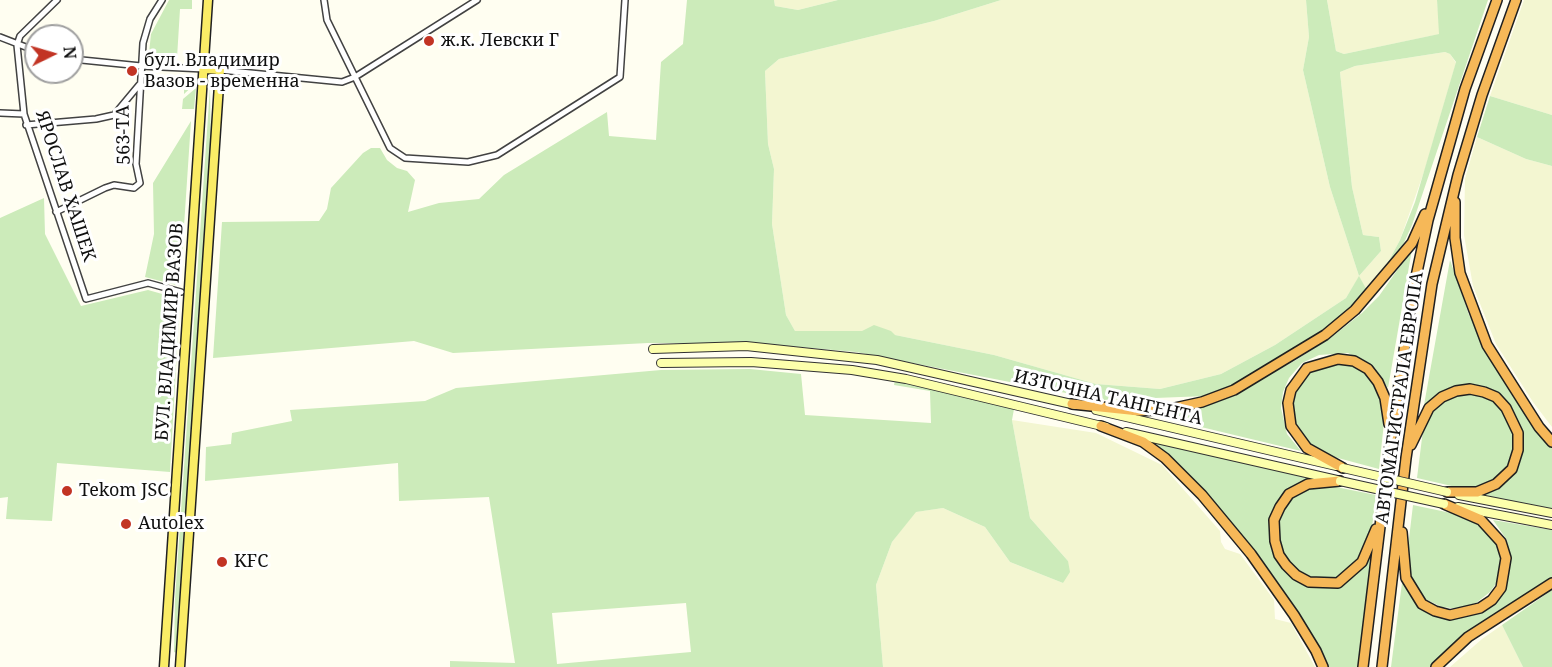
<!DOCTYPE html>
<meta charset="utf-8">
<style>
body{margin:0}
#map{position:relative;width:1552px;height:667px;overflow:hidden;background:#fffef1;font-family:"Noto Serif",serif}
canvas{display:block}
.north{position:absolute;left:24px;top:24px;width:60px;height:60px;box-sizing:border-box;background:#fff;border:2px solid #9f9f9f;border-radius:50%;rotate:85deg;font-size:16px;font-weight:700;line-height:24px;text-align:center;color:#0f0f0f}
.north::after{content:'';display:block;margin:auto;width:21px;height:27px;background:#c23424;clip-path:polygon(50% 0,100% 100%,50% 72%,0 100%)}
</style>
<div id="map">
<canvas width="1552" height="667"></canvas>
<div class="north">N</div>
</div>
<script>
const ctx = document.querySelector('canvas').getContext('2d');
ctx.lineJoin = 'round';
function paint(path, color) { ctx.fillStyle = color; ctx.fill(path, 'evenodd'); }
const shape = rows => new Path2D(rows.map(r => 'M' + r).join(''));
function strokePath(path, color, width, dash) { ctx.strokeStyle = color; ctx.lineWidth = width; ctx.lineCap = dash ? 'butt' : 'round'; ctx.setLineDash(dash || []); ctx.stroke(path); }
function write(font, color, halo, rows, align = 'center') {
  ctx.font = font + ' "Noto Serif",serif'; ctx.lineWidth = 6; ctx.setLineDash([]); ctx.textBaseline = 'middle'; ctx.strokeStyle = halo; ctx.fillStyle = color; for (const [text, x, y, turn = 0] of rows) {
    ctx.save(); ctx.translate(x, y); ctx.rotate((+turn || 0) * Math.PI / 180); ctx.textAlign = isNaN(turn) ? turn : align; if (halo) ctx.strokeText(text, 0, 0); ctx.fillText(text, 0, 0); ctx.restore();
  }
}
const farmland = shape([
 [774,0,838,0,798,10,775,6],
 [1001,0,1306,0,1309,37,1303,70,1330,187,1359,276,1381,251,1379,237,1363,235,1352,187,1340,72,1355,66,1445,52,1450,54,1456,63,1425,169,1400,240,1378,281,1368,292,1359,277,1346,298,1275,345,1221,374,1160,389,1096,384,994,355,895,335,862,331,795,331,786,315,772,224,774,169,768,144,765,71,779,59,934,21],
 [1327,0,1437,0,1440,34,1344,54,1336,51],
 [1524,0,1552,0,1552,115,1490,96],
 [1477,137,1526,159,1552,166,1552,427,1533,402,1496,344,1473,286,1464,235,1465,179],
 [1012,420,1096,433,1162,465,1220,531,1221,542,1225,549,1240,554,1274,600,1275,619,1291,623,1315,667,883,667,876,585,892,542,915,512,943,508,985,527,1010,562,1063,583,1068,561,1030,518],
 [1502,625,1523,667,1450,667,1482,639]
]);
const green = shape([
 [169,0,192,0,192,9,180,9,177,58,152,57,149,53,151,34],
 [687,0,774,0,775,6,798,10,838,0,1001,0,934,21,779,59,765,71,768,144,774,169,772,224,786,315,795,331,862,331,874,325,891,331,895,335,994,355,1096,384,1160,389,1221,374,1275,345,1346,298,1359,276,1330,187,1303,70,1309,37,1306,0,1327,0,1336,51,1344,54,1439,34,1437,0,1488,0,1412,225,1398,256,1378,281,1400,240,1415,202,1456,62,1450,54,1445,52,1355,66,1340,72,1352,187,1363,235,1379,237,1381,251,1359,276,1368,292,1323,333,1249,378,1207,396,1102,400,856,352,765,344,648,343,453,353,414,341,213,358,222,222,319,221,327,209,331,188,363,153,371,148,380,148,387,160,397,168,407,171,415,180,408,212,439,203,479,199,504,175,607,112,609,136,656,140,661,62,683,44],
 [184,75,196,80,196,83,184,94],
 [210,87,211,151,177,653,174,652,175,599],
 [196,88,194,109,182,109,183,99],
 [1490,96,1552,115,1552,166,1526,159,1477,137],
 [191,121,180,286,145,277,154,234,153,183],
 [44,198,45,234,81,306,148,290,180,299,170,472,57,463,52,521,6,519,8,497,0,498,0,218],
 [1412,249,1388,388,1375,368,1348,353,1319,355,1302,363,1289,378,1283,392,1281,408,1287,434,1301,451,1147,414,1179,411,1221,401,1296,360,1333,336,1362,313,1379,296],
 [1450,260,1469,315,1482,339,1552,446,1552,510,1466,495,1510,475,1520,431,1486,390,1446,392,1424,405],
 [1355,362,1375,381,1385,413,1379,469,1323,454,1301,440,1291,414,1294,389,1309,370,1322,363],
 [750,369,801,374,805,415,931,423,930,391,894,385,895,380,1014,409,1012,420,1030,518,1068,561,1070,572,1063,583,1010,562,985,527,943,508,916,512,892,542,876,585,883,667,450,667,450,661,515,663,489,497,399,501,398,463,205,481,206,447,231,444,232,433,292,421,290,410,425,401,456,388,661,370],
 [686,603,691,652,557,664,552,613],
 [1474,392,1499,402,1515,430,1517,450,1511,467,1498,480,1480,488,1456,487,1417,478,1424,422,1437,404,1449,396],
 [1144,439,1321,479,1301,482,1283,495,1270,517,1271,550,1293,578,1316,588,1335,587,1347,582,1367,560,1377,534,1361,667,1327,667,1261,562],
 [1321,484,1376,495,1371,535,1363,556,1349,573,1332,581,1312,580,1296,571,1285,557,1278,542,1278,523,1282,510,1294,495,1310,486],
 [1413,505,1451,513,1478,523,1501,546,1500,578,1490,592,1476,603,1459,609,1442,607,1425,599,1419,592,1406,564],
 [1493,520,1552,530,1552,580,1433,667,1391,667,1402,583,1413,597,1461,617,1501,593,1510,564,1507,540],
 [1552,590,1552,667,1523,667,1502,625]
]);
const street = shape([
 [57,0,20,36,17,45,24,114,86,299,148,283,181,292],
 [324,0,327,20,390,148,405,158,468,162,497,155,620,77,625,0],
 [0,37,36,51],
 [72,59,141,66,204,69],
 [220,70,342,82,355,77,477,0],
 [0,113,24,114],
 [26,125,96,119,114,115,139,85],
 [56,212,105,188,114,185,134,188,140,183,136,164,143,43,150,19,162,0]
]);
const secondary = shape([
 [653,349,746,346,877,360,1076,405],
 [661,363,751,362,852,370,906,379,1106,427],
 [1096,410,1336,466],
 [1126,432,1337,480],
 [1459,495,1552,513],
 [1458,507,1552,525]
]);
const primary = shape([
 [164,667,208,0],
 [180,667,220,70,204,69]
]);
const highway = shape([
 [1455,202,1455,238,1460,273,1487,345,1539,427,1552,442],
 [1072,404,1139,411,1170,409,1202,402,1234,390,1325,335,1355,310,1412,243,1425,214],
 [1101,426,1143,442,1165,458,1202,495,1251,554,1294,615,1316,651,1323,667],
 [1411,445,1429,408,1442,397,1456,391,1470,389,1484,392,1496,397,1506,408,1518,433,1518,450,1512,469,1496,484,1477,492,1447,492],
 [1343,468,1307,448,1291,426,1288,403,1291,390,1307,368,1338,359,1354,361,1368,369,1378,382,1385,398,1389,424],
 [1340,481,1308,484,1289,494,1280,507,1274,520,1275,541,1279,555,1286,565,1296,575,1309,582,1338,583,1362,562,1376,529],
 [1402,532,1406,578,1422,604,1435,611,1450,615,1480,608,1492,600,1501,588,1506,558,1501,542,1481,520,1444,504],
 [1363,667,1390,444,1413,291,1428,220,1465,89,1497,0],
 [1382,667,1406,458,1432,284,1458,175,1482,95,1516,0],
 [1436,667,1468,637,1552,583]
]);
const secondaryBridge = shape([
 [1343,468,1447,492],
 [1340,481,1444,504]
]);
const markers = [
 [429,41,6,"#c23424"],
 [132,71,6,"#c23424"],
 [67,491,6,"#c23424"],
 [126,524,6,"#c23424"],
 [222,562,6,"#c23424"]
];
const poiNames = [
 ["ж.к. Левски Г",441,41],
 ["бул. Владимир",144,61],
 ["Вазов - временна",144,82],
 ["Tekom JSC",79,491],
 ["Autolex",138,524],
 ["KFC",234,562]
];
const streetNames = [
 ["563-ТА",124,135,-91],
 ["ЯРОСЛАВ ХАШЕК",65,186,72],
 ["БУЛ. ВЛАДИМИР ВАЗОВ",170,332,-86],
 ["ИЗТОЧНА ТАНГЕНТА",1108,398,13],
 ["АВТОМАГИСТРАЛА ЕВРОПА",1400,398,-82]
];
paint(farmland, '#f3f6d1');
paint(green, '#ccebba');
strokePath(street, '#424242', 8);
strokePath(secondary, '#313131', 10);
strokePath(primary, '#202020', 11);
strokePath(highway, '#202020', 12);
strokePath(street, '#fff', 5);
strokePath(secondary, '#fcffac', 8);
strokePath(primary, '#faec66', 8);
strokePath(highway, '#f6b858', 9);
strokePath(secondaryBridge, '#313131', 10, []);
strokePath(secondaryBridge, '#fcffac', 8);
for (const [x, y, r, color] of markers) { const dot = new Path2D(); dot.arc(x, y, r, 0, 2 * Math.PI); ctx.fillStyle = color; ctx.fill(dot); strokePath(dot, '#fff', 2); }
write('18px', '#0f0f0f', '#fff', poiNames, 'left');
write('18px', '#0f0f0f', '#fff', streetNames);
</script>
